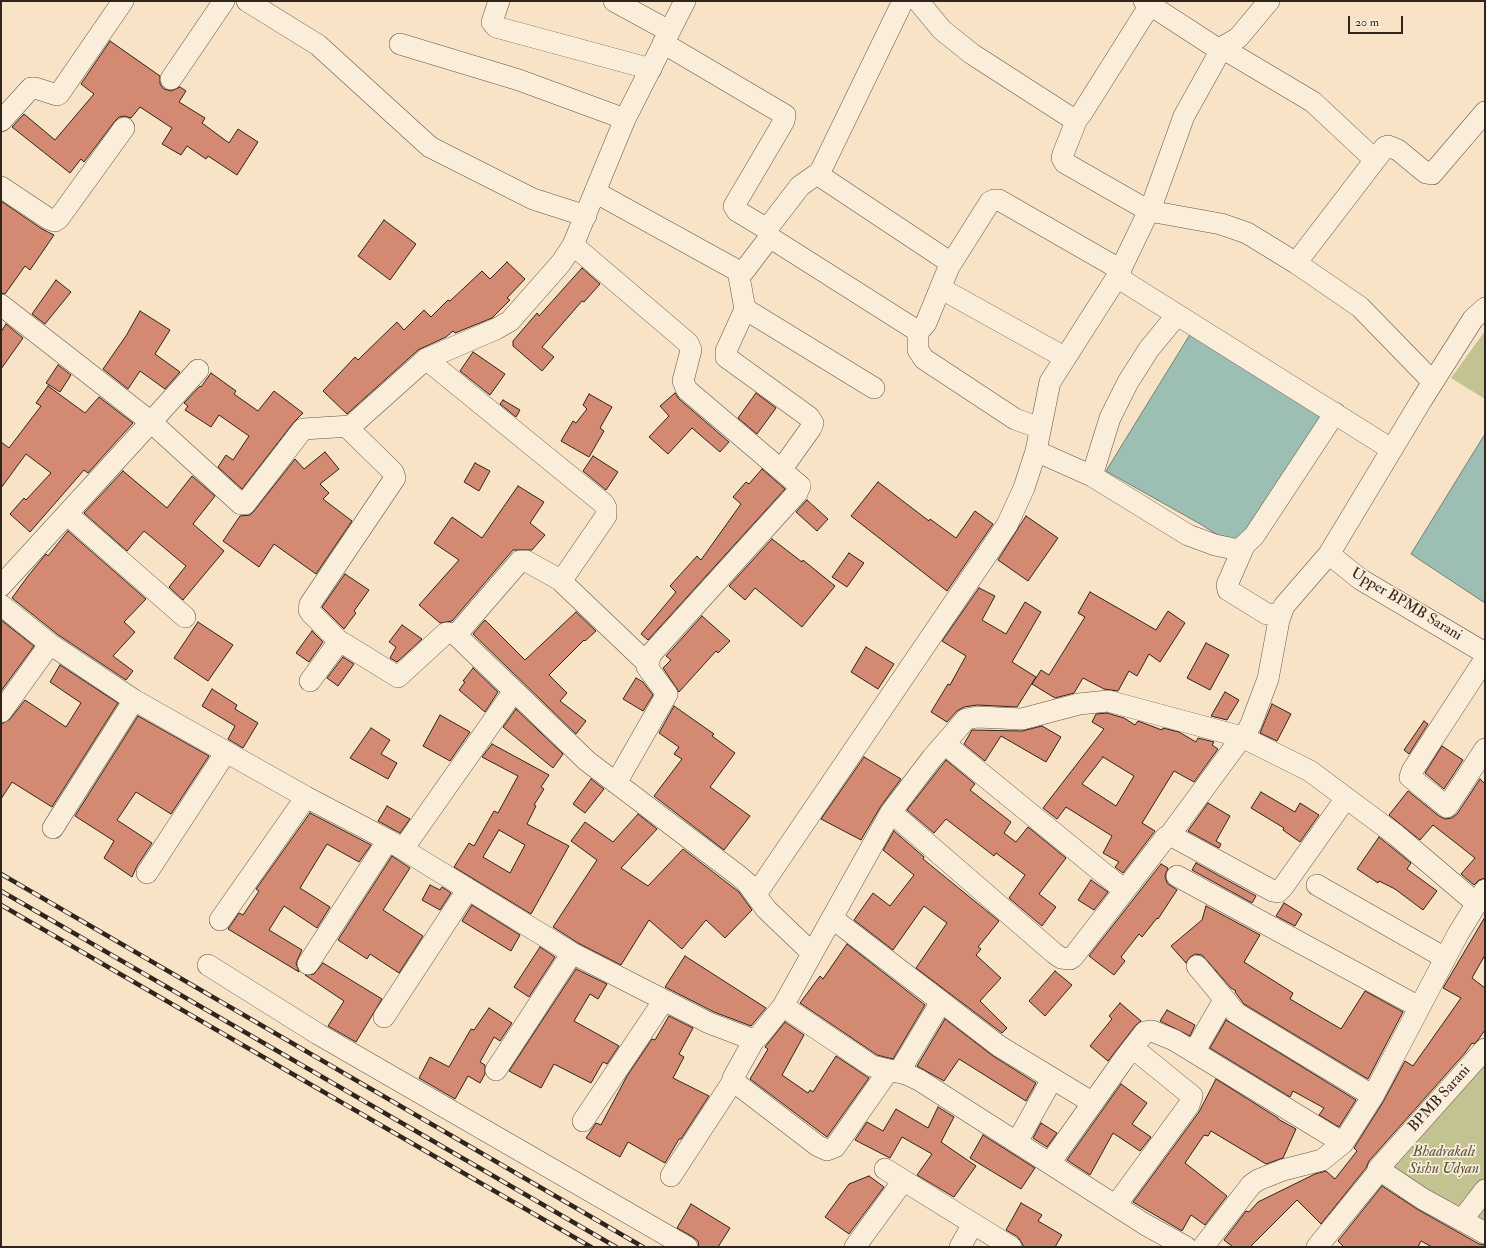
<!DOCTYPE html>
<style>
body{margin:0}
#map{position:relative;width:1486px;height:1248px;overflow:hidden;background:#f8e3c6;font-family:"IM FELL Double Pica",serif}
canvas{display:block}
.frame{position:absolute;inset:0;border:2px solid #30251d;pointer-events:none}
.scale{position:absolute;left:1348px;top:16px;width:55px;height:18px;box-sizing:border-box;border:2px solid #30251d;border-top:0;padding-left:5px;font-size:12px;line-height:14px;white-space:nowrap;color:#30251d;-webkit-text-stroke:3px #faedda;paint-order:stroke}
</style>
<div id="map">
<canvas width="1486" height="1248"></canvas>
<div class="frame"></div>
<div class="scale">20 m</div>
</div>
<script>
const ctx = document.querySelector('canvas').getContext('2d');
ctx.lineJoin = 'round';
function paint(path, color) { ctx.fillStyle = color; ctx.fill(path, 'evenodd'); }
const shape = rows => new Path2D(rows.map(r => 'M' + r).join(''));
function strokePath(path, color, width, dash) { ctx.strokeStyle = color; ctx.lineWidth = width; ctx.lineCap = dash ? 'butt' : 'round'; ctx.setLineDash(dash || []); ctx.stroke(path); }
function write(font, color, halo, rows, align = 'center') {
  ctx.font = font + ' "IM FELL Double Pica",serif'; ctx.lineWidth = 3.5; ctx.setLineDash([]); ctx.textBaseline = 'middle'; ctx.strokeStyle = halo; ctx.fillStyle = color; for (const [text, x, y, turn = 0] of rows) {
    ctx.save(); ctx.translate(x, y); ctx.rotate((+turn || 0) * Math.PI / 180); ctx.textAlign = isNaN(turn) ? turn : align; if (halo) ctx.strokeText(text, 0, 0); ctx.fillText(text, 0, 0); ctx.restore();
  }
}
const green = shape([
 [1485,331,1485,399,1451,378],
 [1485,1050,1485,1233,1381,1173]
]);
const water = shape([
 [1194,328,1329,411,1238,548,1202,525,1106,471,1194,328],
 [1485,434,1485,603,1411,554,1485,434]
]);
const building = shape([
 [110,41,160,76,160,84,164,89,171,91,180,87,186,91,179,102,205,118,202,123,229,143,238,129,258,142,237,175,208,156,206,159,187,146,181,155,162,144,172,128,140,107,131,118,125,116,119,117,115,121,84,162,81,159,70,173,12,127,24,114,55,140,94,94,81,84,110,41],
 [1,201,42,229,54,235,30,270,25,266,5,294,1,293,1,201],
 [384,220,416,244,390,280,358,256,384,220],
 [507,262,525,279,507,298,510,300,492,318,455,333,453,331,446,337,418,350,347,414,323,391,355,357,358,360,397,322,404,330,424,310,431,317,448,300,450,301,482,271,490,279,507,262],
 [582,268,600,284,584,302,582,301,542,347,554,357,542,371,513,346,513,341,537,313,539,316,582,268],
 [56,280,71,292,45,324,32,314,56,280],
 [140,311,170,330,155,354,180,372,165,389,140,371,128,389,103,369,126,336,140,311],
 [6,324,23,338,1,369,1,332,6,324],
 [473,352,505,374,490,395,460,371,473,352],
 [58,365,71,375,60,392,46,383,58,365],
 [211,373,236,391,234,394,258,411,274,391,303,413,294,422,242,489,218,467,226,455,233,460,249,436,219,415,211,427,185,410,188,406,184,403,200,386,201,387,211,373],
 [48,386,85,413,99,397,133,423,88,473,84,470,30,532,10,514,24,498,26,500,51,473,26,454,1,488,1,442,9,448,41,406,36,403,48,386],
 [675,393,679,399,729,442,720,452,692,428,668,454,649,437,669,416,660,406,675,393],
 [756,393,776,408,757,434,738,418,756,393],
 [589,394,612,407,600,428,604,431,589,457,561,441,573,421,576,423,587,409,583,405,589,394],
 [503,400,520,410,516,417,500,404,503,400],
 [325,452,339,469,320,484,329,493,323,499,352,521,316,574,274,544,259,567,223,541,240,516,250,515,254,511,295,459,304,469,325,452],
 [593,456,618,472,606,490,583,471,593,456],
 [475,463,490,471,479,491,464,482,475,463],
 [762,469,785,489,648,640,641,634,676,592,670,586,697,556,701,560,741,504,733,497,746,482,749,484,762,469],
 [123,471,167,508,192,476,215,496,193,524,224,551,183,600,169,587,186,566,144,531,127,551,84,513,123,471],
 [878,482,929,521,930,519,956,538,975,511,993,524,947,591,851,516,878,482],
 [518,486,544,502,530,523,545,535,532,550,513,550,452,621,440,623,419,605,459,560,434,543,452,517,482,538,518,486],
 [807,500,828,519,817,531,796,512,807,500],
 [1026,516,1058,538,1028,581,998,560,1026,516],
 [68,531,146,599,124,622,135,632,113,656,133,671,126,680,57,634,12,598,28,576,46,554,48,556,68,531],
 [772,539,802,562,803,560,835,586,802,627,755,588,745,600,729,586,772,539],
 [849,553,864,563,847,587,832,577,849,553],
 [345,574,369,590,354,611,356,613,344,629,322,607,345,574],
 [979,588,995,596,982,620,1006,634,1025,602,1041,612,1012,662,1036,677,1017,707,977,705,964,707,957,711,947,722,931,712,948,684,950,685,966,656,942,641,979,588],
 [1090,592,1156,630,1168,611,1185,623,1160,662,1149,654,1137,676,1129,671,1118,691,1104,689,1083,678,1074,693,1055,698,1032,684,1041,670,1049,675,1085,617,1078,613,1090,592],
 [576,612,596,631,585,641,584,640,549,675,567,693,560,701,586,721,576,734,473,634,485,620,525,660,576,612],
 [702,616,730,641,718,653,716,651,679,692,663,668,671,660,666,656,702,616],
 [1,620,34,646,1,691,1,620],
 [198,622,233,645,208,681,174,658,198,622],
 [402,625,422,639,397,662,390,658,396,647,389,642,402,625],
 [312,631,323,642,309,662,296,653,312,631],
 [1206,643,1229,655,1210,690,1187,678,1206,643],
 [866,647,894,664,878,689,851,672,866,647],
 [343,657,354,664,338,686,327,678,343,657],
 [60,665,118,703,52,807,12,782,1,799,1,724,10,719,25,700,66,727,81,703,50,682,60,665],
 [473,668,498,692,485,712,459,690,465,682,463,681,473,668],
 [636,678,643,682,653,695,643,711,623,699,636,678],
 [212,689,237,705,235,709,258,723,243,748,228,739,235,726,202,706,212,689],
 [1225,692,1239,700,1227,720,1211,716,1225,692],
 [1272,704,1291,714,1277,741,1260,733,1272,704],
 [674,706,714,734,712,736,735,753,710,787,750,816,724,850,654,796,682,759,674,754,679,747,659,733,674,706],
 [516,709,563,754,553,768,503,727,516,709],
 [1107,713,1124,718,1135,725,1138,721,1162,730,1163,728,1179,732,1196,742,1198,738,1214,742,1212,745,1218,749,1194,782,1174,771,1142,823,1155,831,1123,873,1115,867,1119,862,1103,853,1112,836,1066,807,1057,819,1043,808,1104,729,1092,722,1096,714,1107,713],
 [1103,757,1134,776,1116,806,1082,784,1103,757],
 [440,715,470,732,450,761,423,746,440,715],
 [138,716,209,756,171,814,136,792,117,820,152,843,137,866,132,877,104,858,114,841,75,816,138,716],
 [1424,721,1428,724,1409,754,1404,750,1424,721],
 [1042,726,1061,737,1046,762,1001,736,985,761,964,744,972,730,1022,731,1042,726],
 [371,728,390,740,381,754,397,763,388,779,350,758,371,728],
 [492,744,549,775,541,787,544,789,534,805,536,806,527,824,569,846,531,914,454,867,469,843,474,846,494,811,498,813,518,776,482,757,492,744],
 [499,830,525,845,510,873,483,857,499,830],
 [1442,746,1463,760,1444,789,1425,773,1442,746],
 [864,757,901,779,881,806,861,840,821,819,864,757],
 [946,760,975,784,970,790,1011,822,1004,833,1016,842,1028,827,1066,858,1039,894,1056,907,1042,926,1009,898,1025,875,996,853,994,856,946,819,934,833,907,810,946,760],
 [591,779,604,789,585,813,573,804,591,779],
 [1480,779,1485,784,1485,878,1479,880,1474,885,1461,874,1475,858,1433,825,1420,840,1389,815,1408,791,1439,816,1445,819,1452,818,1457,814,1480,779],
 [1261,792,1295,812,1300,803,1319,815,1300,842,1283,830,1284,828,1251,808,1261,792],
 [1208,803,1230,816,1216,841,1221,844,1219,848,1188,831,1208,803],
 [387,806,410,819,400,833,378,821,387,806],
 [310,813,371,845,359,862,327,844,300,888,330,907,317,928,284,906,269,930,302,950,296,963,299,972,228,929,239,913,243,915,259,891,256,889,310,813],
 [638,814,657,829,621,868,648,886,683,849,739,892,752,910,725,938,706,920,682,949,649,920,621,965,578,943,553,927,597,860,571,841,585,822,613,842,638,814],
 [894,831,924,857,923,859,999,921,978,947,981,949,976,955,1001,978,980,1001,1007,1028,1002,1033,916,968,947,923,924,906,893,950,854,920,873,893,890,906,914,875,883,850,894,831],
 [1379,837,1411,863,1407,869,1437,891,1423,910,1395,889,1379,881,1378,883,1357,869,1379,837],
 [392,856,410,868,383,910,423,936,399,973,370,954,367,959,338,940,392,856],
 [1196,863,1256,896,1252,903,1192,870,1196,863],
 [1161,864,1168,868,1165,876,1167,883,1177,890,1158,919,1157,918,1142,937,1139,934,1121,957,1125,961,1114,975,1089,956,1161,864],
 [1091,880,1108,892,1094,910,1078,900,1091,880],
 [430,885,440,890,442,887,451,893,440,910,422,900,430,885],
 [1284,903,1302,914,1295,926,1276,916,1284,903],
 [472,905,520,935,511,951,462,921,472,905],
 [1206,906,1260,935,1244,962,1293,993,1290,999,1341,1029,1365,991,1403,1012,1368,1079,1244,1004,1235,992,1236,991,1231,988,1202,955,1195,954,1190,957,1186,963,1171,946,1202,920,1206,906],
 [1485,917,1485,955,1472,978,1485,988,1485,1030,1478,1040,1474,1044,1472,1043,1465,1053,1369,1161,1366,1168,1321,1224,1297,1200,1250,1247,1233,1247,1224,1240,1246,1211,1249,1212,1258,1202,1315,1174,1326,1171,1335,1179,1357,1151,1354,1148,1383,1102,1405,1061,1413,1066,1461,998,1443,988,1485,917],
 [847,944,925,1005,893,1059,877,1055,800,1003,820,976,823,979,847,944],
 [540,947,555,957,529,997,514,987,540,947],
 [685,956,766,1008,751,1026,714,1012,665,987,685,956],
 [323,963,382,999,356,1042,328,1026,344,1001,305,975,314,974,323,963],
 [576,969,607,984,598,999,590,994,574,1021,619,1046,607,1064,603,1062,591,1083,554,1064,541,1088,509,1071,576,969],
 [1055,971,1072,985,1045,1016,1029,1001,1055,971],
 [1120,1003,1141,1021,1136,1025,1108,1061,1090,1046,1112,1019,1109,1016,1120,1003],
 [489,1008,512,1023,500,1041,494,1037,480,1062,485,1065,485,1074,480,1083,468,1076,455,1099,419,1078,430,1057,449,1067,471,1029,474,1030,489,1008],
 [1167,1010,1195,1025,1190,1036,1160,1021,1167,1010],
 [669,1016,693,1028,679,1054,684,1057,673,1078,709,1096,681,1139,679,1139,665,1163,628,1142,620,1157,586,1138,596,1123,601,1125,627,1076,652,1039,655,1040,669,1016],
 [945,1019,993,1056,1036,1083,1026,1101,959,1059,944,1081,917,1066,945,1019],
 [1226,1020,1356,1100,1339,1127,1319,1115,1324,1108,1293,1091,1290,1097,1210,1048,1226,1020],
 [785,1022,804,1035,782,1075,808,1093,810,1090,813,1092,836,1056,869,1078,827,1137,750,1079,768,1049,765,1047,785,1022],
 [1216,1079,1278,1118,1278,1119,1296,1129,1283,1158,1266,1164,1211,1131,1208,1136,1204,1135,1185,1163,1227,1196,1205,1225,1191,1215,1182,1231,1133,1202,1199,1112,1216,1079],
 [1121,1084,1147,1103,1132,1124,1151,1137,1140,1151,1113,1133,1090,1175,1067,1160,1121,1084],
 [938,1107,954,1117,941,1142,976,1166,954,1197,917,1175,932,1154,902,1137,890,1158,855,1140,867,1122,883,1131,896,1109,928,1128,938,1107],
 [1041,1123,1057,1133,1047,1147,1033,1138,1041,1123],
 [983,1135,1035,1168,1021,1189,970,1158,983,1135],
 [869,1176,884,1187,849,1234,825,1217,849,1184,869,1176],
 [1382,1186,1417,1209,1479,1244,1485,1245,1485,1247,1432,1247,1421,1241,1418,1247,1344,1247,1338,1241,1382,1186],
 [1021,1203,1042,1215,1038,1221,1062,1235,1055,1247,1024,1247,1018,1237,1006,1230,1021,1203],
 [691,1204,730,1228,718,1247,699,1247,698,1241,693,1237,677,1228,691,1204]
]);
const minor = shape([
 [247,1,318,45,430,147,533,199,586,216],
 [499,1,492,22,496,27,651,69],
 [614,1,669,31],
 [918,1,942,30,972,54,1073,119,1077,119,1082,113,1150,5],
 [663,43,785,115,784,121,734,206,737,211,767,229,800,186,820,172,903,1],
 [400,44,519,80,625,119],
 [1222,48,1313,102,1375,160],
 [1217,50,1238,38,1269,1],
 [171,79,224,1],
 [1077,119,1063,154,1062,158,1065,163,1149,211,1221,224,1247,233,1296,263,1360,307,1433,382],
 [1,121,31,88,35,88,57,95,59,94,123,1],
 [817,174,951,263],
 [1,187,49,219,55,221,59,218,124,128],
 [595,192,740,272,744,271,766,242,774,240,916,330,920,330,926,323,949,267,990,202,994,200,999,200,1121,270],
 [573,245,688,343,691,350,683,381,687,390,800,486,797,493,651,654,647,667,667,694,616,783],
 [1296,263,1385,147,1388,146,1398,150,1426,173,1432,174,1485,112],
 [738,271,745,309,726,351,726,357,809,417,813,423,811,428,781,470],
 [1117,277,1391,449],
 [940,288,1064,357],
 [1,305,151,422,198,370],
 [745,309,874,388],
 [1177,315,1149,349,1128,382,1110,418,1092,476,1188,535,1215,545,1239,550,1254,536,1335,413],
 [918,330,918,350,924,359,1015,419,1040,428],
 [426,359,604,504,606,508,606,516,564,577,563,583,647,663],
 [1036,451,1092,476],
 [68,515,185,617],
 [1244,546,1227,585,1228,590,1267,614,1281,614],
 [1329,554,1360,579,1485,653],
 [1,586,151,422,241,504,245,504,303,429,351,426,426,359,496,329,510,321,561,263,573,245,625,119,685,1],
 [1,605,50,644,1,712],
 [456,635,520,561,526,561,562,581],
 [340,642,311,613,309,610,310,604,395,478,393,472,347,427],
 [50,644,134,700,306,797,388,840,572,953,709,1023,754,1040,759,1036,783,1006,891,812,932,758,966,719,977,717,1022,719,1079,704,1108,701,1242,737,1246,733,1251,724,1268,679,1279,620,1284,606,1329,554,1421,401,1473,319,1485,308],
 [1485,659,1412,771,1410,777,1447,807,1485,749],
 [310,681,338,643,343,643,398,677,446,633,450,633,456,635,587,761,739,876,748,884,766,909,812,953],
 [945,744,1124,890],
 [891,812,1054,953,1061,958,1070,959,1073,957,1166,837,1172,836,1273,891,1278,892,1283,887,1346,798],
 [53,828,134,700],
 [1169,836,1242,737,1310,771,1396,835,1476,903],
 [403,849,514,691],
 [147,873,226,752],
 [1177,876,1419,1007],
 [1317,885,1445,958],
 [756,894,1007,525,1024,488,1036,451,1050,382,1117,277,1153,202,1184,116,1218,55,1215,47,1144,1],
 [832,918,999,1046,1093,1103],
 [220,920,306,797],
 [308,964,388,840],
 [208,965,318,1034,687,1247],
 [1197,966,1236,1013,1373,1096],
 [783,1006,872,1066,906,1074,919,1080,1146,1225,1186,1247],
 [384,1017,468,889],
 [754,1040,733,1078,733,1081,818,1146,827,1150,835,1147,889,1070],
 [1485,1049,1378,1169,1423,1199,1485,1233],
 [1194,1052,1224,1000],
 [496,1070,572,953],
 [899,1072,941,1002],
 [583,1121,664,1000],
 [1017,1142,1052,1079],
 [1050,1163,1124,1059,1145,1032,1152,1031,1174,1040,1343,1143],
 [885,1169,1011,1247],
 [671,1176,733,1081],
 [1116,1205,1189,1105,1192,1096,1133,1048],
 [1462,1220,1485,1190],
 [855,1247,903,1181],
 [960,1247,973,1224],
 [1203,1247,1251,1185,1258,1180,1283,1170,1322,1160,1343,1143,1373,1096,1458,934,1485,890],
 [1317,1247,1379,1171]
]);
const rail = shape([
 [1,874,643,1247],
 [1,891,616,1247],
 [1,905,591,1247]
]);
const streetNames = [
 ["Upper BPMB Sarani",1406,605,31],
 ["BPMB Sarani",1440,1099,-48]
];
const parkNames = [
 ["Bhadrakali",1444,1153],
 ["Sishu Udyan",1444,1170]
];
paint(green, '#c3c291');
paint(water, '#9dbeb3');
strokePath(water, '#718177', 1);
paint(building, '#d38972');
strokePath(building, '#30251d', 1);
strokePath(minor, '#625447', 22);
strokePath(minor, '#faedda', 21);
strokePath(rail, '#30251d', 4.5);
strokePath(rail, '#faedda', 3, [9]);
write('15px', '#30251d', '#faedda', streetNames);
write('italic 15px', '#5c5440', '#faedda', parkNames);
</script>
